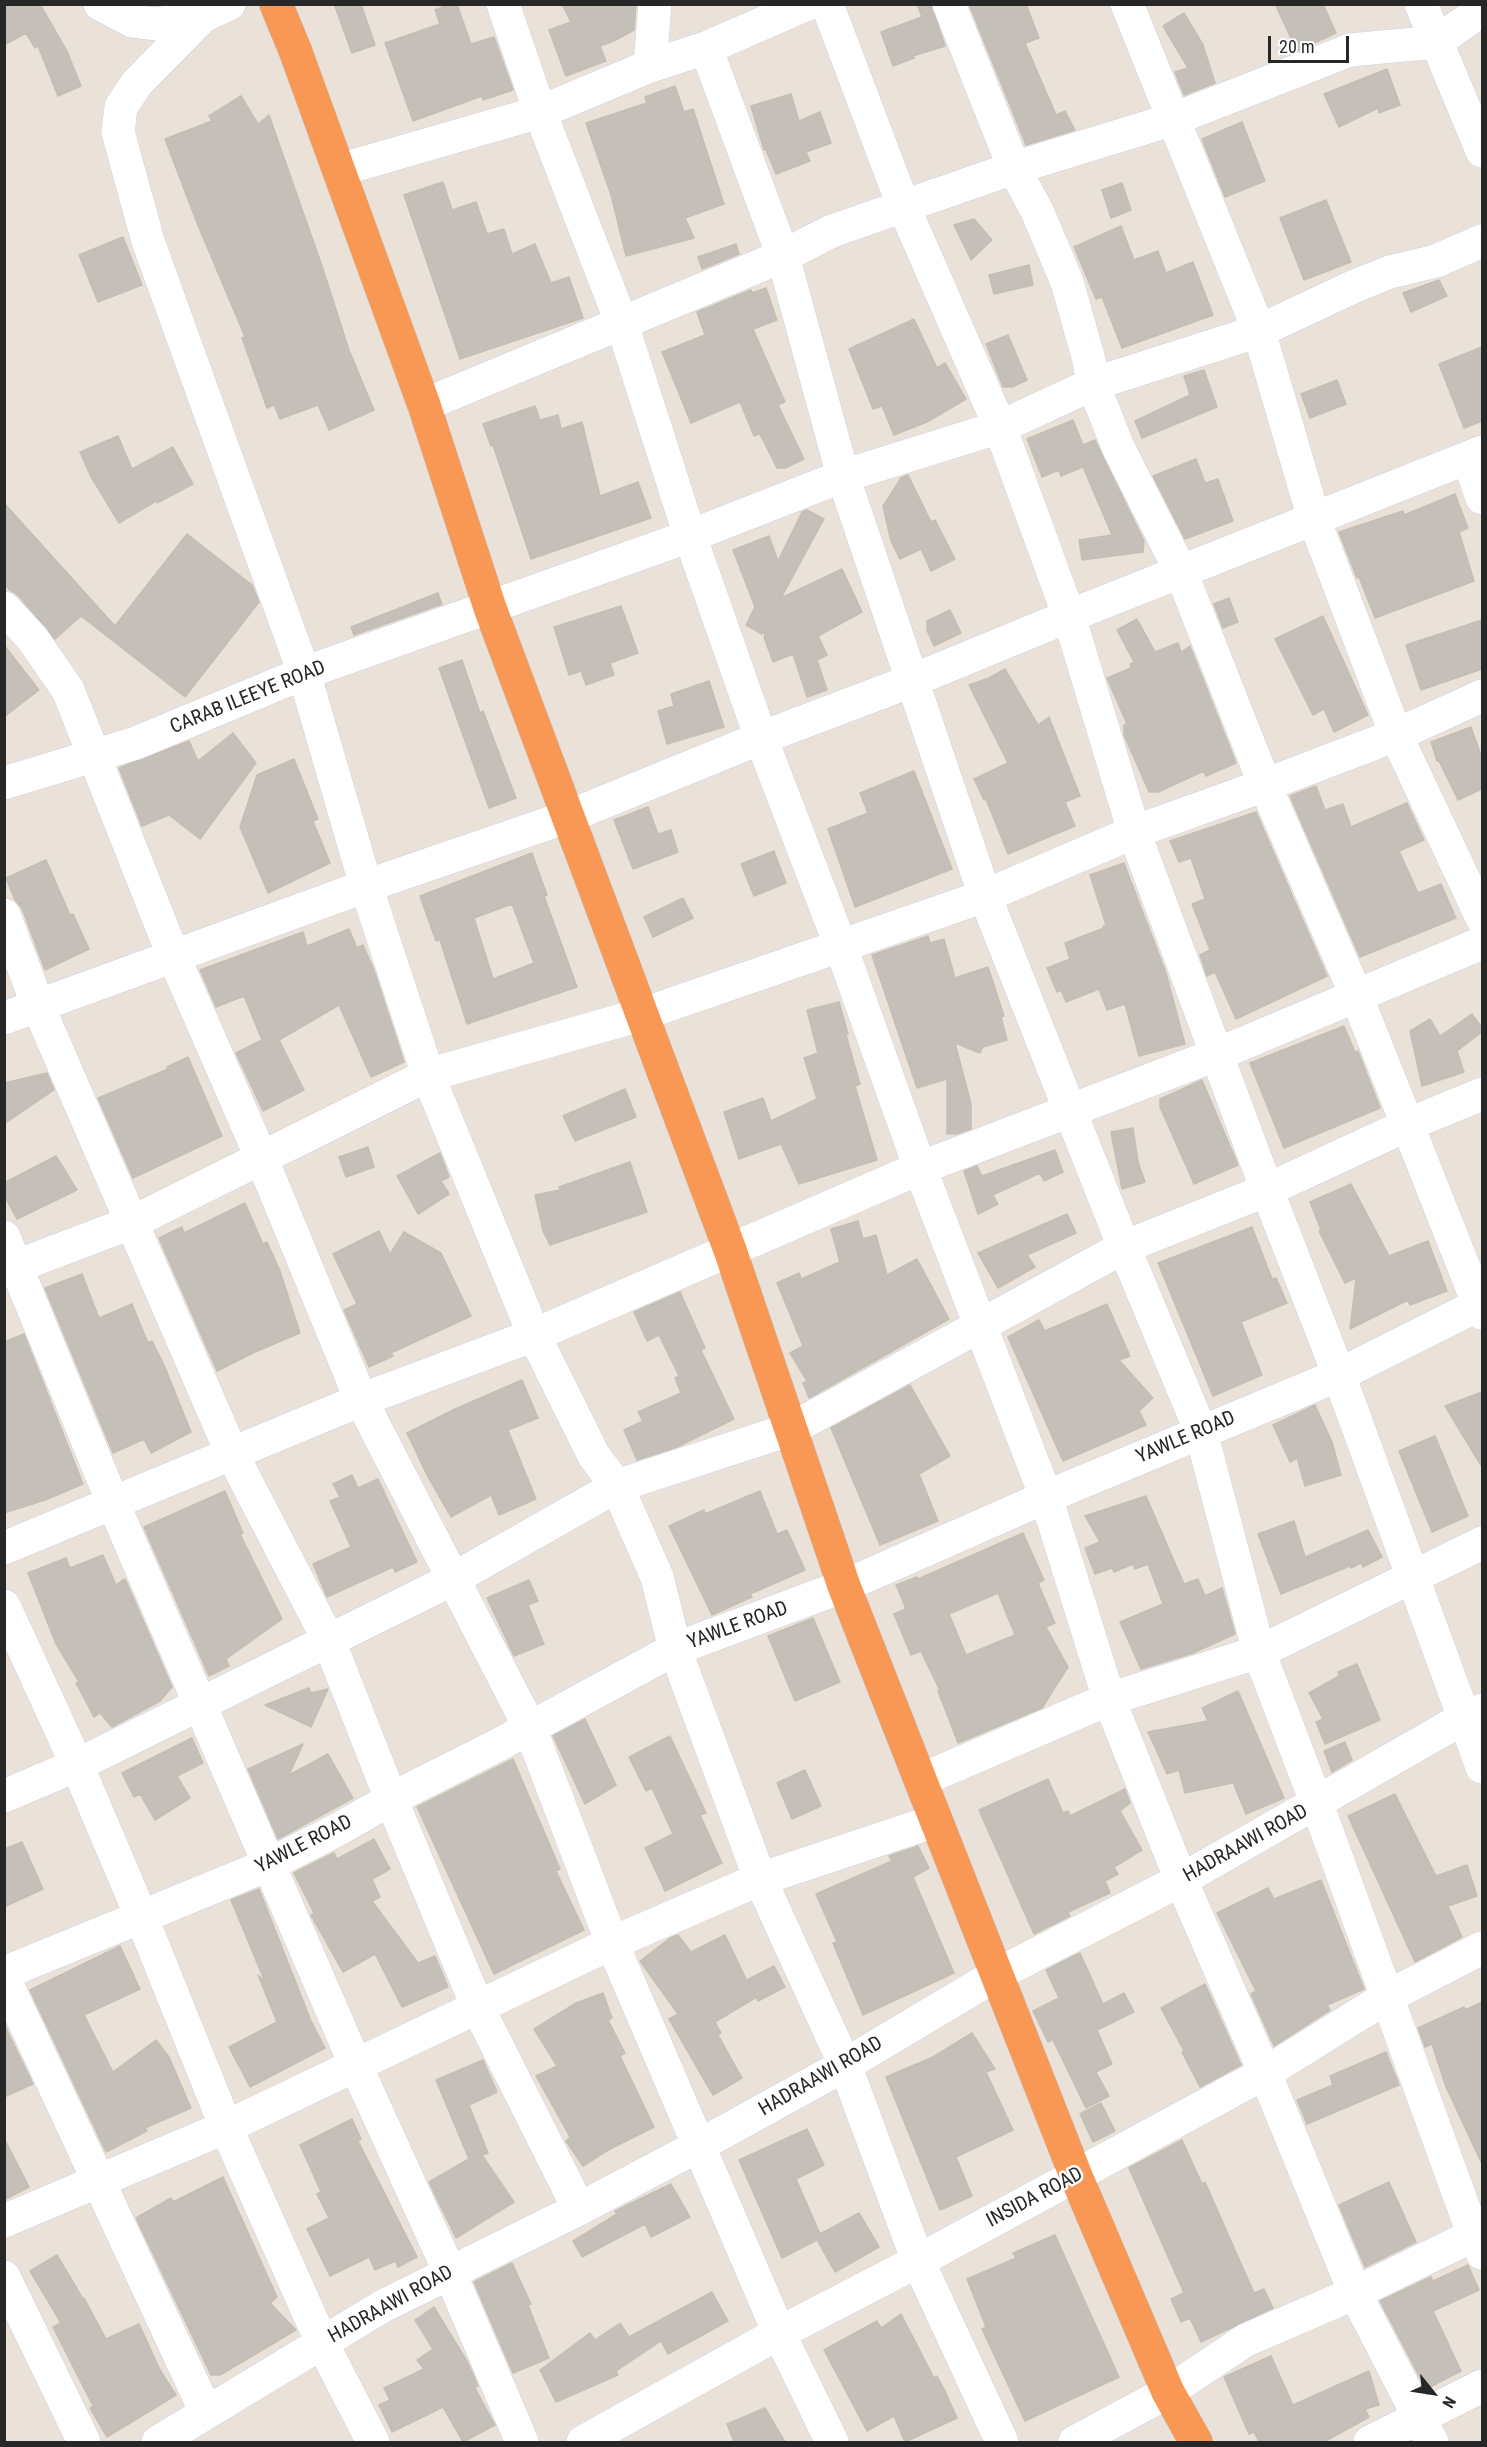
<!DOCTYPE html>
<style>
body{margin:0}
#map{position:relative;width:1487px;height:2447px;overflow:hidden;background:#eae2d9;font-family:"Roboto Condensed",sans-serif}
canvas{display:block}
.frame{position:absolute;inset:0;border:6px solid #272727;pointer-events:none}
.north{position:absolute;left:1403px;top:2363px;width:60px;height:60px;-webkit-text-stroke:4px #fff;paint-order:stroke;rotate:120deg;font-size:16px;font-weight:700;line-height:24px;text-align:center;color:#272727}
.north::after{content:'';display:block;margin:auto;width:21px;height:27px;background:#272727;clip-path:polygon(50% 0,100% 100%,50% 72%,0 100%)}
.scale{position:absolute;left:1268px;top:36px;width:81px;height:27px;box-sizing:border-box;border:3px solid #272727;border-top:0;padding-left:8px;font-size:18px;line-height:21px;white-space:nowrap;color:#272727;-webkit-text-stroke:4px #fff;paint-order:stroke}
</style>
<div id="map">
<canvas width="1487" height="2447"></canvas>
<div class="frame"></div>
<div class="north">N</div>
<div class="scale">20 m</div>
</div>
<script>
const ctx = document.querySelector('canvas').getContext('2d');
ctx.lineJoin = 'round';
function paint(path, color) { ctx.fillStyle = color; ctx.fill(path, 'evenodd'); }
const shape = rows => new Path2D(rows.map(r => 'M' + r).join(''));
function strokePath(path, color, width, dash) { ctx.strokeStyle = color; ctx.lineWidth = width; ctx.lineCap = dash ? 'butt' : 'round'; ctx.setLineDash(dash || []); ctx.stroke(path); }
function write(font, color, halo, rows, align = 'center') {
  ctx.font = font + ' "Roboto Condensed",sans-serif'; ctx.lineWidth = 5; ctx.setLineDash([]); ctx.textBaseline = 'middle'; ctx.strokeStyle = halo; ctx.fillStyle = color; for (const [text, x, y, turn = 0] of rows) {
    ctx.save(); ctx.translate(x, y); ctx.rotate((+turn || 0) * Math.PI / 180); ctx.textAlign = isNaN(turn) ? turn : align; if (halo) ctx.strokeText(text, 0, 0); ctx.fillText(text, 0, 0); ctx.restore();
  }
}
const building = shape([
 [4,4,40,4,67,51,81,86,58,96,38,46,35,48,26,33,4,45,4,4],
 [334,4,361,4,375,45,352,53,334,4],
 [450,4,457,4,471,44,494,37,513,90,483,100,482,96,413,121,385,43,440,24,435,10,450,4],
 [562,4,636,4,634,30,614,41,600,46,606,61,566,76,549,30,571,22,562,4],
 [917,4,931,4,945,46,913,56,914,58,893,66,881,32,922,17,917,4],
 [969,4,1026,4,1039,38,1025,43,1056,115,1065,111,1075,130,1026,145,969,4],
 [1275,4,1323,4,1336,33,1297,51,1275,4],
 [1184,13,1203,45,1215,83,1184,95,1175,72,1188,68,1163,26,1184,13],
 [1387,69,1400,105,1379,113,1378,108,1339,127,1324,94,1387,69],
 [675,86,684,112,693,109,724,204,685,218,694,238,626,256,611,195,586,123,647,103,645,97,675,86],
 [791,94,799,121,820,112,831,143,806,152,810,161,776,174,766,150,764,150,751,106,791,94],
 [241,96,258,124,269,115,322,266,349,350,374,410,329,430,318,405,280,419,274,405,267,408,242,338,245,337,197,223,165,139,212,121,209,116,241,96],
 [1242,122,1265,181,1225,197,1202,139,1242,122],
 [443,182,452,210,476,202,487,234,504,229,512,254,535,244,551,283,569,277,583,318,460,359,404,195,443,182],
 [1122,183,1131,210,1111,218,1102,190,1122,183],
 [1326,200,1351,262,1304,280,1280,218,1326,200],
 [974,219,992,240,971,260,954,225,974,219],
 [1121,226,1134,260,1158,251,1166,273,1193,262,1213,315,1122,348,1102,297,1096,299,1074,247,1121,226],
 [123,237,142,285,98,302,79,255,123,237],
 [736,244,739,254,702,269,698,257,736,244],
 [1029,265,1033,285,994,294,989,275,1029,265],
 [1439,280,1447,296,1411,312,1403,293,1439,280],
 [766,288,777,320,753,329,785,402,778,405,804,459,785,468,777,468,760,434,754,436,740,402,691,423,662,352,705,335,697,312,751,290,752,293,766,288],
 [914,319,937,368,945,363,966,399,927,422,894,435,882,406,873,409,849,349,914,319],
 [1008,335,1027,380,1012,387,1003,387,986,344,1008,335],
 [1482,347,1482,421,1464,428,1439,364,1482,347],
 [1204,370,1217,407,1142,438,1135,421,1190,395,1184,376,1204,370],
 [1337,380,1346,404,1310,418,1301,394,1337,380],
 [535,406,540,420,558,415,561,429,582,422,600,496,638,482,651,518,531,559,493,445,491,446,483,424,535,406],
 [1073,420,1083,445,1095,440,1144,541,1143,552,1082,560,1079,540,1112,535,1083,467,1061,476,1059,470,1042,477,1027,439,1073,420],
 [118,436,132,469,173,447,193,484,157,503,156,501,119,523,90,475,80,452,118,436],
 [1196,459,1205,483,1218,479,1233,521,1185,539,1153,476,1196,459],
 [908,475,931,522,935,520,955,559,931,571,921,549,900,559,891,541,883,506,901,478,908,475],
 [1455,494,1468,528,1459,532,1474,581,1375,618,1359,577,1357,578,1339,532,1403,511,1404,515,1455,494],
 [4,503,115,626,187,534,252,585,259,602,185,697,81,616,55,639,18,595,10,590,4,585,4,503],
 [807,510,824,519,781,598,842,569,862,612,818,636,827,655,817,660,827,690,807,697,793,654,773,662,764,637,765,636,764,631,762,634,746,625,755,607,733,550,769,536,778,561,802,512,807,510],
 [438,593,442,604,354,635,351,627,438,593],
 [1229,598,1238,622,1223,628,1214,604,1229,598],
 [621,606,638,653,610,663,614,675,586,685,581,671,569,675,554,627,621,606],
 [950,610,961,633,934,646,927,630,927,621,950,610],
 [1323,616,1368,715,1334,732,1324,709,1313,715,1275,639,1323,616],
 [1137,619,1155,652,1178,643,1181,652,1190,646,1236,763,1206,776,1204,771,1158,792,1149,792,1124,735,1124,725,1127,724,1107,678,1131,668,1130,664,1134,662,1117,630,1137,619],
 [1482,620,1482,669,1421,690,1406,645,1482,620],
 [4,645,39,690,4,717,4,645],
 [462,660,480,713,483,711,516,798,489,808,439,668,462,660],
 [1005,669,1038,725,1049,717,1080,796,1065,802,1075,826,1008,854,986,799,984,800,974,779,1008,763,969,685,989,678,1005,669],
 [709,681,724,727,667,744,658,711,674,706,671,694,709,681],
 [1471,727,1482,758,1482,789,1458,800,1439,761,1437,761,1431,742,1471,727],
 [233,733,256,763,200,839,169,815,142,826,119,768,189,741,198,761,233,733],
 [294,759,318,819,313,821,330,863,268,893,240,827,257,775,294,759],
 [914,771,952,869,855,907,828,829,868,813,860,793,914,771],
 [1316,786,1325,810,1343,804,1351,827,1407,803,1424,840,1399,851,1418,893,1441,884,1456,918,1360,957,1290,796,1316,786],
 [648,807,658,834,671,830,678,852,633,869,614,820,648,807],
 [1256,812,1327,976,1236,1019,1215,972,1207,976,1200,955,1210,950,1192,904,1205,899,1191,858,1179,862,1170,841,1256,812],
 [774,851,786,883,754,896,741,864,774,851],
 [532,853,547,895,544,896,577,987,467,1024,440,940,436,941,420,896,532,853],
 [512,904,534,963,493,979,474,918,512,904],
 [46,860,70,915,73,914,89,949,45,970,22,908,15,900,6,878,46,860],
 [1124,863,1166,973,1185,1044,1139,1056,1125,1004,1107,1010,1099,989,1066,1002,1061,990,1057,992,1047,968,1070,959,1065,943,1104,928,1103,926,1106,925,1090,875,1124,863],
 [683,898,693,918,653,937,644,917,683,898],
 [349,929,357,948,363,945,374,970,404,1062,371,1077,339,1005,279,1040,304,1090,263,1111,236,1053,262,1040,244,996,216,1007,200,970,303,932,307,946,349,929],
 [928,936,930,943,944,939,955,978,988,967,1004,1016,1001,1017,1007,1040,983,1047,980,1053,955,1043,971,1104,971,1129,956,1134,947,1134,947,1079,917,1088,872,955,928,936],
 [839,1002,848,1034,846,1035,860,1084,855,1086,877,1160,799,1184,781,1144,739,1159,724,1112,763,1098,771,1121,817,1099,804,1058,818,1053,807,1010,839,1002],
 [1472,1014,1482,1028,1482,1032,1457,1051,1464,1072,1422,1086,1410,1031,1430,1019,1440,1036,1472,1014],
 [1344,1026,1355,1052,1358,1051,1380,1108,1284,1148,1250,1063,1344,1026],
 [188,1057,222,1136,133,1178,98,1098,168,1069,167,1067,188,1057],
 [47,1073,54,1090,4,1124,4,1083,47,1073],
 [1202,1080,1238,1165,1194,1184,1160,1107,1160,1099,1202,1080],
 [625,1089,636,1117,575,1141,563,1116,625,1089],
 [1133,1128,1138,1162,1145,1182,1122,1189,1111,1132,1133,1128],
 [368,1147,374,1167,346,1177,339,1157,368,1147],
 [1055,1150,1063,1172,1044,1181,1040,1173,993,1195,998,1204,978,1214,964,1171,977,1166,982,1176,1055,1150],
 [440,1153,449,1177,441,1181,449,1194,418,1214,397,1176,440,1153],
 [56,1156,77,1190,17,1219,4,1195,4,1183,56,1156],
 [630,1162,647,1212,550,1245,543,1231,535,1195,560,1190,559,1187,630,1162],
 [1351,1184,1389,1256,1428,1241,1447,1291,1410,1305,1408,1300,1350,1329,1356,1278,1345,1283,1319,1231,1321,1230,1310,1202,1351,1184],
 [245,1203,263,1244,267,1242,280,1271,300,1333,255,1352,217,1371,159,1238,182,1227,184,1233,245,1203],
 [1067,1214,1076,1233,1027,1255,1035,1267,998,1288,978,1253,1067,1214],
 [858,1221,863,1239,876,1235,887,1275,917,1259,949,1319,809,1398,803,1383,807,1381,790,1353,803,1346,777,1283,799,1273,801,1279,840,1262,831,1229,858,1221],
 [1252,1227,1272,1279,1276,1278,1287,1303,1241,1322,1262,1375,1213,1396,1158,1263,1252,1227],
 [379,1231,390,1254,404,1232,441,1253,471,1316,391,1353,393,1356,369,1367,344,1310,357,1304,333,1254,379,1231],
 [82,1274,99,1318,132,1304,148,1343,152,1341,164,1365,191,1432,151,1453,144,1439,113,1453,45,1288,82,1274],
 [680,1292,705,1348,701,1350,734,1419,677,1447,637,1460,624,1430,643,1421,638,1412,681,1393,675,1378,679,1376,659,1335,647,1341,634,1312,680,1292],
 [1107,1304,1130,1356,1119,1360,1153,1398,1139,1411,1146,1425,1063,1461,1008,1337,1039,1320,1045,1331,1107,1304],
 [24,1334,83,1484,45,1500,4,1513,4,1342,24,1334],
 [522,1380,538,1418,508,1430,536,1499,499,1515,491,1495,451,1517,428,1477,407,1433,455,1409,522,1380],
 [910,1385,950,1456,919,1474,938,1521,880,1545,831,1428,910,1385],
 [1482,1392,1482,1467,1445,1406,1482,1392],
 [1315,1405,1332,1442,1341,1475,1305,1486,1297,1458,1290,1462,1273,1425,1315,1405],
 [1435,1436,1468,1516,1432,1532,1399,1451,1435,1436],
 [352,1475,358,1488,378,1479,417,1562,395,1572,393,1567,327,1597,313,1564,351,1547,330,1501,340,1497,333,1484,352,1475],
 [225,1491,243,1533,240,1534,282,1619,226,1659,229,1666,209,1676,144,1527,225,1491],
 [760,1491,777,1534,787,1530,805,1570,750,1594,752,1597,712,1615,669,1526,704,1510,705,1514,760,1491],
 [1146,1496,1184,1584,1198,1579,1205,1596,1222,1588,1235,1634,1193,1653,1141,1669,1120,1622,1163,1604,1148,1564,1135,1569,1133,1564,1114,1572,1112,1568,1095,1574,1085,1548,1100,1542,1085,1516,1146,1496],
 [1294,1521,1305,1557,1368,1530,1382,1557,1363,1567,1361,1563,1351,1568,1350,1566,1281,1594,1258,1534,1294,1521],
 [1023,1533,1044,1580,1038,1583,1055,1623,1046,1627,1068,1667,1042,1708,958,1743,938,1691,940,1691,921,1651,911,1655,894,1614,906,1609,896,1585,917,1577,918,1579,1023,1533],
 [998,1593,1015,1635,966,1655,949,1614,998,1593],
 [103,1555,116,1585,124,1579,126,1581,172,1687,160,1701,112,1727,100,1713,94,1717,76,1683,79,1682,56,1644,28,1573,66,1558,70,1568,103,1555],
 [529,1580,538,1601,528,1605,544,1644,514,1656,487,1598,529,1580],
 [813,1618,840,1682,795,1701,768,1636,813,1618],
 [1357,1664,1380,1720,1325,1744,1316,1722,1323,1719,1309,1693,1339,1676,1338,1672,1357,1664],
 [309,1688,311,1693,328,1689,311,1727,265,1705,309,1688],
 [1238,1691,1284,1798,1246,1814,1234,1785,1237,1782,1185,1793,1179,1770,1167,1774,1148,1732,1208,1721,1202,1708,1238,1691],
 [585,1719,616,1785,585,1804,553,1736,585,1719],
 [670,1736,706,1813,700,1815,722,1863,665,1891,645,1848,673,1834,652,1788,646,1791,629,1757,670,1736],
 [192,1738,203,1763,177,1776,190,1798,155,1820,140,1794,134,1797,122,1773,192,1738],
 [1345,1742,1352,1760,1332,1772,1324,1751,1345,1742],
 [303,1744,289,1775,328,1754,353,1798,278,1839,248,1769,303,1744],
 [513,1759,560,1869,556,1871,584,1930,494,1974,417,1807,513,1759],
 [805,1770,821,1806,792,1819,777,1783,805,1770],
 [1048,1779,1063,1813,1068,1811,1070,1816,1125,1789,1130,1803,1120,1811,1142,1850,1114,1867,1118,1874,1105,1881,1110,1893,1068,1912,1070,1916,1034,1934,979,1810,1048,1779],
 [1395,1794,1436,1876,1467,1865,1477,1896,1448,1906,1462,1937,1415,1962,1348,1816,1395,1794],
 [374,1839,390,1869,372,1879,380,1897,372,1901,418,1963,435,1956,448,1987,402,2007,375,1954,343,1972,312,1917,311,1915,314,1913,294,1873,334,1853,337,1859,374,1839],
 [22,1842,43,1889,4,1907,4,1849,22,1842],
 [918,1846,929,1868,913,1877,954,1973,863,2015,833,1943,837,1942,816,1894,892,1861,889,1856,918,1846],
 [1321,1880,1364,1989,1327,2005,1330,2010,1274,2046,1251,1994,1256,1991,1217,1913,1268,1888,1274,1899,1321,1880],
 [259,1889,311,2021,325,2048,250,2087,229,2047,277,2022,258,1975,265,1982,231,1900,259,1889],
 [678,1935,691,1952,725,1935,755,1998,715,2022,721,2033,718,2035,742,2078,713,2095,669,2019,678,2014,640,1961,670,1938,678,1935],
 [120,1946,140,1989,84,2015,113,2072,156,2040,169,2057,191,2108,145,2128,147,2131,106,2152,30,1990,120,1946],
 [1080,1953,1103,2004,1124,1993,1134,2012,1097,2030,1112,2064,1096,2072,1109,2096,1086,2108,1053,2040,1048,2042,1033,2011,1059,1998,1046,1970,1080,1953],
 [774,1966,785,1987,758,2001,747,1980,774,1966],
 [1205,1984,1241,2065,1200,2087,1182,2052,1184,2051,1161,2008,1205,1984],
 [603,1993,612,2018,608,2020,625,2053,620,2056,654,2127,608,2150,583,2166,566,2141,570,2137,536,2076,557,2066,534,2029,576,2003,603,1993],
 [1482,2002,1482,2164,1446,2087,1432,2044,1425,2047,1418,2028,1464,2007,1465,2010,1482,2002],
 [4,2024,33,2084,4,2097,4,2024],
 [972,2033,995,2069,986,2072,1013,2130,956,2157,972,2196,940,2210,886,2077,933,2057,972,2033],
 [1386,2052,1399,2085,1307,2124,1297,2100,1333,2085,1330,2076,1386,2052],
 [483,2060,497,2092,469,2105,488,2153,482,2155,514,2202,456,2238,429,2182,469,2159,436,2080,483,2060],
 [1101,2103,1115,2131,1093,2142,1080,2114,1101,2103],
 [352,2119,361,2139,358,2141,417,2257,398,2267,395,2261,375,2270,369,2257,330,2276,307,2229,329,2218,317,2194,321,2192,300,2145,352,2119],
 [807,2129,824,2165,796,2179,820,2234,859,2213,879,2247,835,2272,817,2240,782,2258,739,2160,807,2129],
 [4,2138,29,2187,4,2200,4,2138],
 [1182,2140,1202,2184,1205,2182,1254,2293,1264,2289,1273,2308,1201,2342,1190,2318,1181,2322,1171,2299,1184,2293,1129,2168,1182,2140],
 [223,2177,277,2297,270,2303,296,2330,220,2375,211,2375,136,2218,171,2198,173,2202,223,2177],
 [1389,2182,1416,2242,1365,2267,1339,2205,1389,2182],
 [671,2184,690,2217,651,2237,645,2224,582,2257,573,2241,617,2214,615,2211,671,2184],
 [1055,2235,1119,2377,1025,2421,982,2329,986,2327,967,2279,1016,2258,1013,2253,1055,2235],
 [57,2255,83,2299,84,2298,106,2339,139,2324,160,2370,176,2395,107,2437,90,2408,93,2406,53,2327,61,2323,30,2271,57,2255],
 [512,2263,531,2304,528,2305,549,2358,513,2373,474,2282,512,2263],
 [1468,2265,1479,2290,1433,2311,1461,2371,1426,2389,1380,2301,1431,2277,1433,2281,1468,2265],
 [712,2292,728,2321,668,2354,661,2341,616,2371,618,2375,556,2402,540,2370,590,2333,595,2340,620,2323,629,2337,712,2292],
 [434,2307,468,2363,478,2386,475,2388,495,2425,463,2442,443,2407,392,2432,379,2405,390,2400,384,2388,424,2369,417,2360,433,2349,415,2320,434,2307],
 [901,2314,934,2378,937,2376,945,2391,957,2418,905,2442,894,2416,867,2431,824,2350,877,2321,881,2328,901,2314],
 [1271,2356,1293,2405,1369,2371,1379,2405,1365,2409,1369,2417,1324,2442,1259,2442,1254,2432,1249,2434,1224,2377,1271,2356],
 [765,2408,785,2442,734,2442,727,2424,765,2408]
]);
const minor = shape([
 [100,4,132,21,156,24,203,16,229,4],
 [503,4,540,112,622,324,690,536,761,738,841,947,920,1168,1046,1497,1109,1699,1181,1880,1265,2073,1355,2293,1432,2442],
 [827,4,903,205,1000,427,1069,616,1134,832,1267,1190,1339,1375,1482,1767],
 [949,4,1014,168,1038,213,1067,282,1089,360,1093,384,1118,447,1181,572,1265,785,1356,995,1482,1313],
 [1127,4,1259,331,1314,519,1396,735,1482,918],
 [1421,4,1482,151],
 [203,16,137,83,121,107,118,132,148,241,304,673,366,886,428,1075,534,1335,594,1456,617,1486,657,1577,675,1649,760,1879,845,2065,918,2261,1002,2442],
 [706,48,783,256,843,476,985,896,1124,1247,1201,1432,1259,1652,1317,1804,1474,2236,1482,2253],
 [650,66,655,4],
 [339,170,540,112,650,66,706,48,807,4],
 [424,405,783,256,832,231,1014,168,1174,119,1350,50,1436,42,1482,10],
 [1468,458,1482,498],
 [4,608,32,638,68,690,173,955,261,1157,361,1400,530,1728,612,1943,779,2333,832,2442],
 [4,783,136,743,304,673,690,536,843,476,1000,427,1093,384,1259,331,1355,286,1390,272,1436,261,1482,241],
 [4,915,38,1006,232,1454,329,1641,391,1799,478,2008,579,2209],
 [4,1018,366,886,567,817,761,738,911,681,1069,616,1482,452],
 [4,1237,113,1503,356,2066,450,2273,522,2442],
 [4,1271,133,1222,428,1075,640,1015,985,896,1134,832,1265,785,1396,735,1482,696],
 [4,1548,361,1400,534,1335,920,1168,1218,1054,1482,943],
 [4,1606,77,1765,141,1916,226,2127,322,2343,373,2442],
 [921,1780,1109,1699,1259,1652,1482,1543],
 [4,1796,77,1765,453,1579,617,1486,791,1429,1124,1247,1267,1190,1407,1125,1482,1094],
 [4,1973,270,1864,337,1830,391,1799,502,1743,675,1649,844,1586,1046,1497,1339,1375,1482,1303],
 [4,1978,206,2412],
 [4,2221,226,2127,612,1943,760,1879,935,1821],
 [4,2277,84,2442],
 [158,2442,383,2306,579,2209,700,2145,845,2065,996,1975,1181,1880,1464,1718,1482,1710],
 [583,2442,779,2333,918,2261,1265,2073,1387,1997,1482,1948],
 [1075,2442,1168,2392,1246,2340,1355,2293,1482,2231],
 [1370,2442,1482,2386]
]);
const highway = shape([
 [276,4,295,50,424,405,490,608,730,1250,844,1586,1076,2176,1168,2392,1196,2442]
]);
const streetNames = [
 ["CARAB ILEEYE ROAD",248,698,-22],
 ["YAWLE ROAD",1186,1438,-23],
 ["YAWLE ROAD",738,1626,-20],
 ["HADRAAWI ROAD",1246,1844,-29],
 ["YAWLE ROAD",304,1845,-27],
 ["HADRAAWI ROAD",821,2077,-30],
 ["INSIDA ROAD",1035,2198,-28],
 ["HADRAAWI ROAD",391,2305,-29]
];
paint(building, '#c5bfb9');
strokePath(building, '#c5beb3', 1.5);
strokePath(minor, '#ced2e0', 34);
strokePath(highway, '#c3c3c3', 34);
strokePath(minor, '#fff', 33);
strokePath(highway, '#f99755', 33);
write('20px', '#272727', '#fff', streetNames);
</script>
